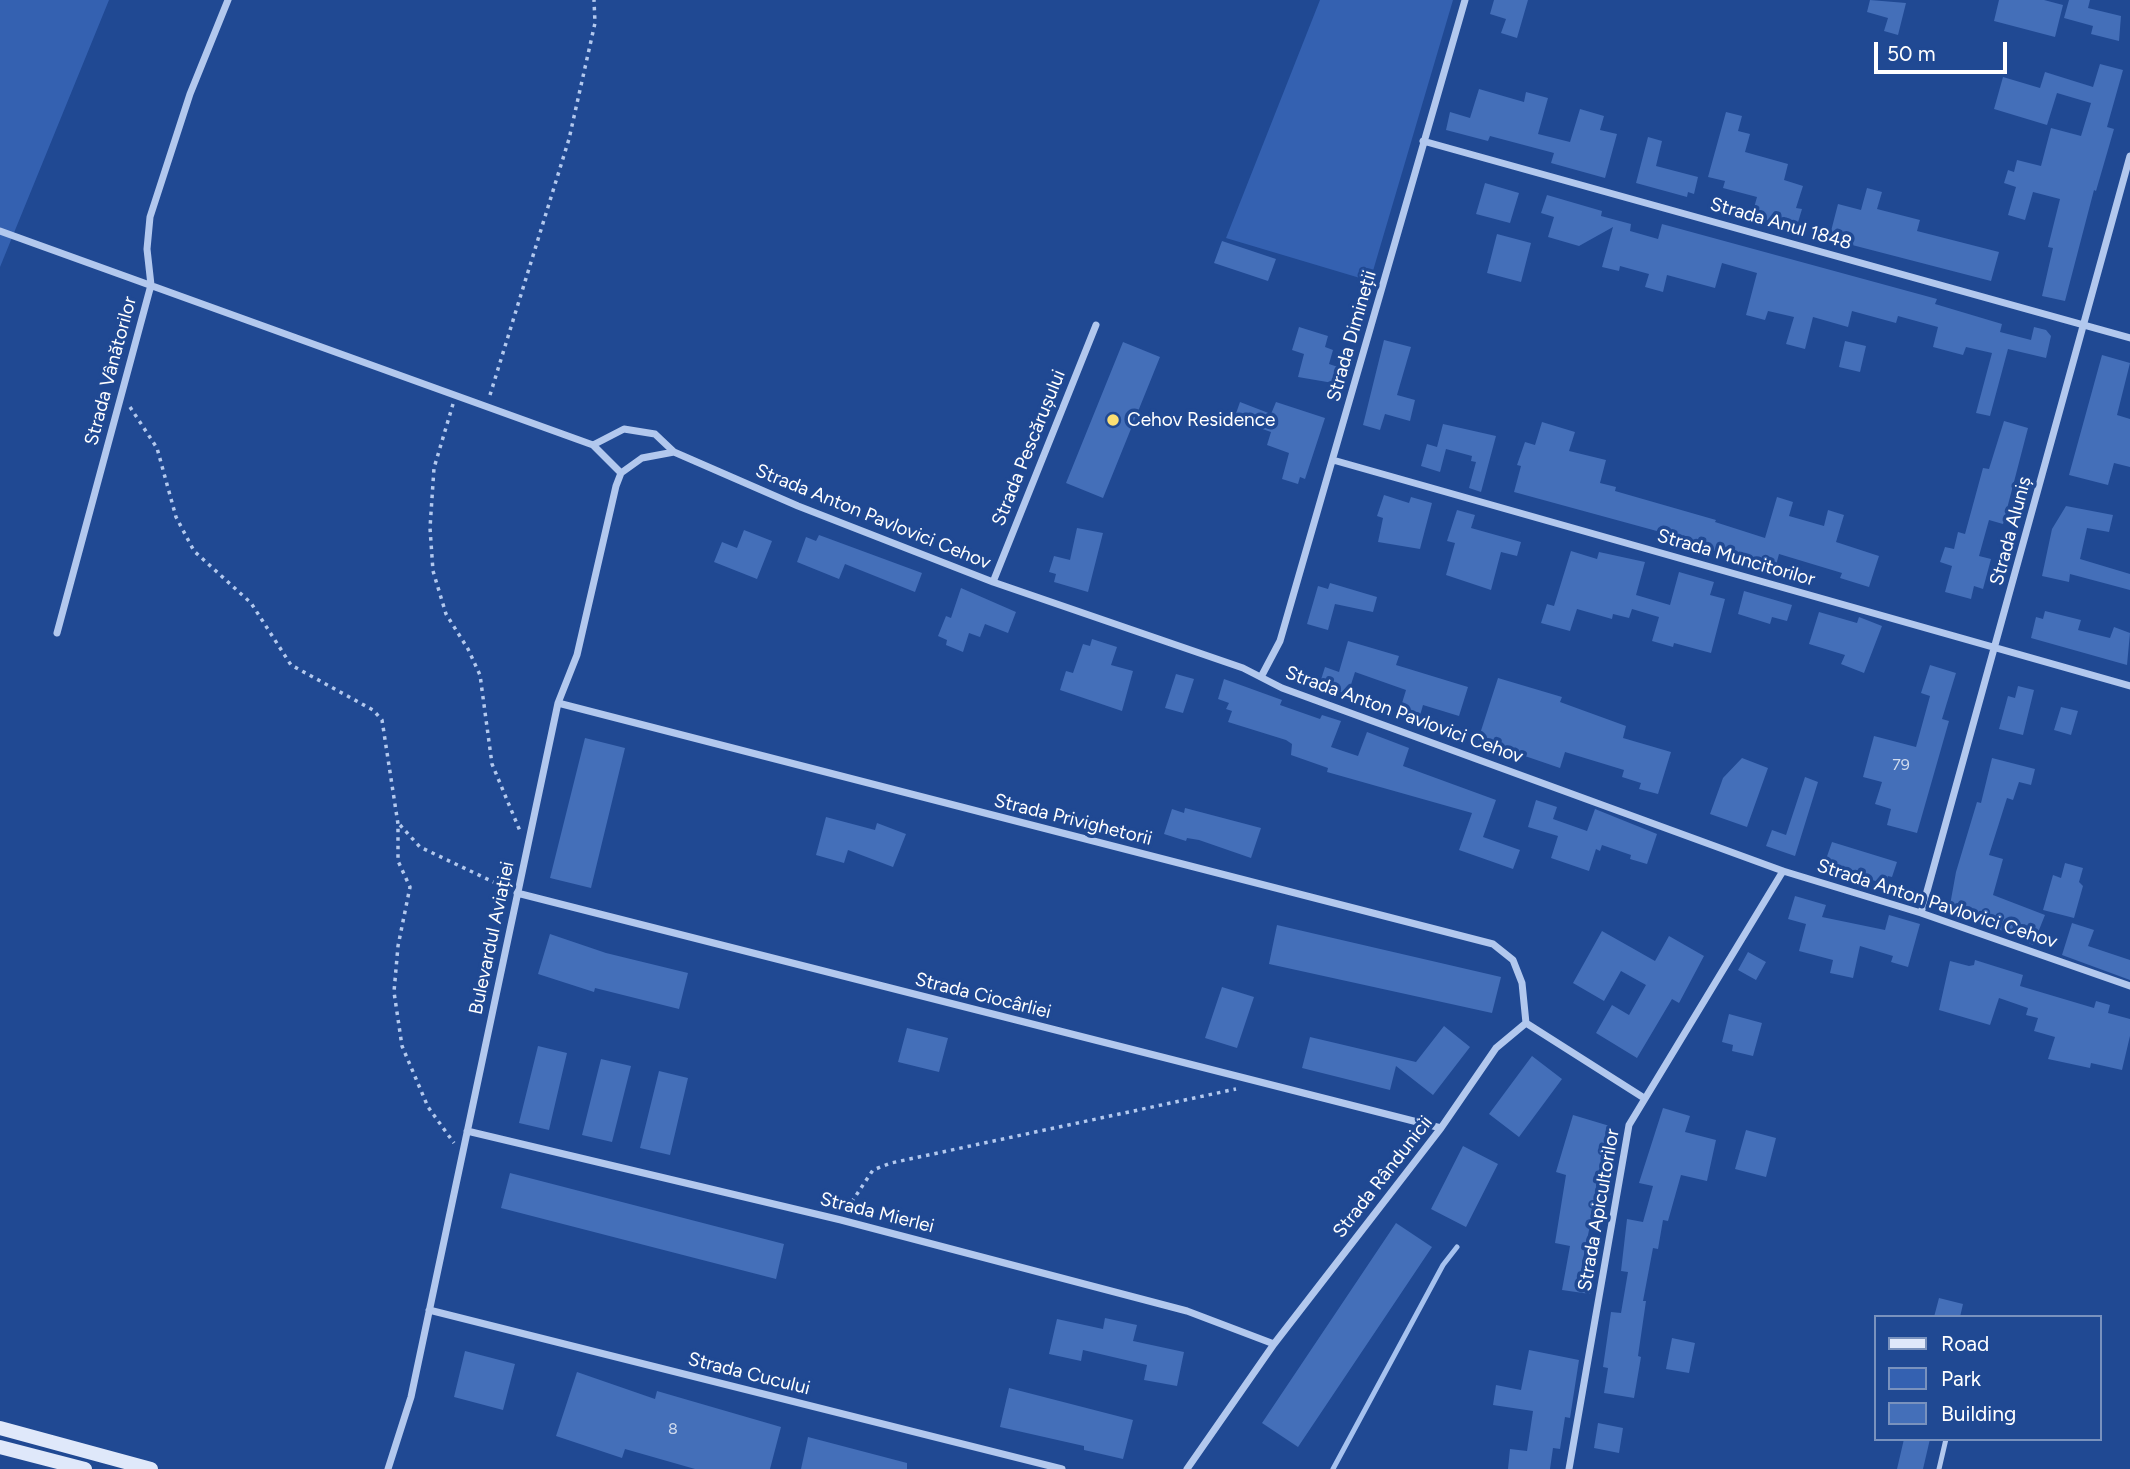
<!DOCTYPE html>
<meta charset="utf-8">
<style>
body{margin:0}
#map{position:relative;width:2130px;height:1469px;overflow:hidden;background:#204993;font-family:Figtree,sans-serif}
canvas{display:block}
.legend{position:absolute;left:1874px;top:1315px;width:228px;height:126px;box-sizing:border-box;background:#204993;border:2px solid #7992be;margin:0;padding:9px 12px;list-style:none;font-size:21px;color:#fff}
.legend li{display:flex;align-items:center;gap:14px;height:35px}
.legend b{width:35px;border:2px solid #7992be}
.scale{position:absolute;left:1874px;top:42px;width:133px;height:32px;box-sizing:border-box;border:4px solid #fff;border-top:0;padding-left:9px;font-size:21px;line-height:24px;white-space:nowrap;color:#fff;-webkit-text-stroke:5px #204993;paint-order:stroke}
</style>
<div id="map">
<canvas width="2130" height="1469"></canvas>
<ul class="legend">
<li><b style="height:9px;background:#dfe8fa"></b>Road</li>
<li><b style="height:19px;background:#3461b1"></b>Park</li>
<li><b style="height:19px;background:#446fb9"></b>Building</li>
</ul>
<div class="scale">50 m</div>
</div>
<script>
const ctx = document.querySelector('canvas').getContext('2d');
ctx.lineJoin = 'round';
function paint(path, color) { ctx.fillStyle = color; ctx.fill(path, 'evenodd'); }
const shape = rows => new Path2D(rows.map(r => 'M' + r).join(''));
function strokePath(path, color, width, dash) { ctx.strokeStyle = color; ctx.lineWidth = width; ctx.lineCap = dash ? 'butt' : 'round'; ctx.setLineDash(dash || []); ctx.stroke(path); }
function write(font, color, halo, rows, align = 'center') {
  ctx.font = font + ' Figtree,sans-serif'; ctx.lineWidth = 7; ctx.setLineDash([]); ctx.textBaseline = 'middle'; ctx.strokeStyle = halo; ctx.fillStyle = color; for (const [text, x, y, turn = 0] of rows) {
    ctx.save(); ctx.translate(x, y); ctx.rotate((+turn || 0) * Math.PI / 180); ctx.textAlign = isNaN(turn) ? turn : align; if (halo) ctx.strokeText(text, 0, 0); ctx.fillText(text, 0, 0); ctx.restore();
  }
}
const green = shape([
 [0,0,109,0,0,267],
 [1320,0,1453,0,1370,281,1226,238]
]);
const stream = shape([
 [1333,1469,1443,1265,1457,1247]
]);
const building = shape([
 [1494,0,1528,0,1517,38,1501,33,1506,19,1490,14],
 [1870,0,1906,3,1898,35,1884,31,1888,18,1867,12],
 [1999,0,2044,0,2063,5,2055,37,1994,21],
 [2069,0,2090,0,2088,8,2121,16,2119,41,2091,34,2093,26,2064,18],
 [2100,64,2123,70,2107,127,2114,129,2096,191,2094,190,2065,301,2042,296,2053,248,2048,247,2060,199,2033,192,2025,220,2008,215,2016,187,2004,183,2008,170,2014,172,2017,160,2041,166,2051,128,2081,136,2091,103,2057,93,2047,125,1994,109,2003,77,2040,88,2045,72,2093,87],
 [1479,89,1524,102,1526,92,1548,98,1538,134,1570,142,1580,109,1604,116,1600,130,1617,134,1605,178,1551,163,1554,153,1490,136,1488,141,1446,130,1450,112,1470,118],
 [1726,112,1742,116,1738,131,1750,134,1745,152,1788,164,1784,180,1803,186,1796,208,1802,209,1796,229,1752,215,1757,197,1723,188,1725,181,1708,177],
 [1648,137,1662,141,1656,166,1698,177,1694,194,1688,192,1687,197,1636,183],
 [1485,183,1519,193,1510,223,1476,214],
 [1867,188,1882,192,1877,209,1920,220,1917,231,1999,252,1991,281,1829,239,1838,204,1861,210],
 [1547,195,1602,211,1601,216,1631,224,1630,231,1658,239,1662,224,1937,299,1935,304,2002,324,2000,332,2031,340,2034,327,2046,330,2051,336,2046,358,2008,349,1990,416,1976,413,1992,353,1966,347,1963,355,1933,347,1938,327,1898,316,1896,323,1852,311,1848,327,1813,317,1805,349,1786,344,1794,317,1768,311,1765,320,1746,315,1757,273,1722,263,1715,288,1667,275,1663,292,1645,287,1649,274,1620,266,1619,271,1602,267,1613,227,1579,246,1548,237,1554,217,1541,213],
 [1497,234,1531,243,1521,282,1487,273],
 [1222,241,1276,259,1268,281,1214,263],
 [1299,327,1328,336,1325,347,1333,350,1329,364,1338,367,1333,383,1298,377,1304,354,1292,350],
 [1384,340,1411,347,1397,395,1415,400,1410,421,1385,414,1380,430,1363,425],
 [1845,341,1866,346,1860,372,1839,367],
 [1123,342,1160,357,1103,498,1066,483],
 [2102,355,2130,363,2117,415,2130,419,2130,467,2114,463,2108,485,2069,475],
 [1240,402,1271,414,1276,402,1325,418,1305,479,1300,477,1298,484,1282,479,1289,453,1267,445,1271,432,1234,419],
 [2004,421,2028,428,2003,524,1989,520,1979,556,1991,559,1983,589,1974,586,1971,599,1945,592,1952,566,1940,562,1945,547,1954,549,1958,532,1965,534,1983,468,1989,469],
 [1542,422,1575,432,1569,451,1606,460,1600,483,1616,487,1615,491,1716,520,1715,522,1765,538,1777,497,1793,502,1789,516,1824,526,1828,510,1844,515,1836,542,1879,556,1869,587,1840,578,1842,573,1779,554,1775,569,1708,549,1697,542,1514,492,1521,466,1517,465,1525,442,1535,445],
 [1443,424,1496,436,1481,492,1469,488,1476,462,1471,461,1472,456,1446,449,1440,472,1421,466,1427,444,1437,447],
 [1384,495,1409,503,1411,497,1432,503,1420,549,1378,542,1383,518,1377,516],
 [2066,506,2113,515,2109,532,2087,528,2080,559,2130,574,2130,590,2070,574,2069,582,2042,576,2052,529],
 [1457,510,1475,515,1471,528,1521,542,1517,556,1501,552,1491,590,1446,575,1455,543,1447,541],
 [1077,528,1103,533,1088,592,1054,582,1056,574,1049,572,1054,556,1070,560],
 [744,530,772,541,757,579,714,562,722,542,737,548],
 [819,535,922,573,915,592,845,564,839,579,797,562,806,537,816,541],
 [1571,551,1597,559,1599,552,1645,562,1636,595,1670,605,1679,572,1714,582,1710,595,1725,599,1711,653,1674,643,1673,647,1652,641,1659,617,1632,609,1629,618,1613,614,1612,619,1577,609,1570,631,1541,623,1547,604,1554,606],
 [1330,583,1377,597,1373,612,1335,604,1328,630,1307,624,1318,586,1328,589],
 [961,588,1016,612,1008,633,985,624,980,637,969,633,963,652,946,645,947,640,938,636,946,616,951,618],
 [1744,591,1792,605,1787,621,1772,617,1770,624,1738,614],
 [2045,611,2081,620,2078,630,2110,638,2114,627,2130,633,2127,665,2031,638,2036,617,2043,619],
 [1819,612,1857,623,1859,617,1882,626,1864,673,1841,664,1845,655,1809,644],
 [1092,639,1117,647,1111,665,1133,671,1122,711,1060,690,1066,671,1073,673,1083,644,1090,646],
 [1348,641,1399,656,1396,665,1468,687,1459,716,1423,705,1419,719,1399,713,1406,690,1355,672,1348,694,1319,686,1325,667,1339,672],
 [1930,665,1956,673,1942,719,1949,721,1917,833,1887,825,1891,809,1875,804,1882,782,1863,777,1874,736,1916,747,1930,696,1921,693],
 [1176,674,1194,679,1183,713,1165,708],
 [1498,678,1562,697,1560,702,1626,726,1623,738,1671,752,1658,794,1639,789,1641,783,1622,777,1624,770,1565,752,1560,768,1478,740],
 [1224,679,1282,700,1280,705,1320,719,1322,715,1341,721,1331,747,1358,756,1367,732,1409,748,1403,766,1496,800,1483,837,1520,850,1513,869,1459,850,1472,813,1327,772,1328,768,1291,755,1292,744,1286,740,1228,722,1232,711,1226,709,1229,703,1218,699],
 [2018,686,2034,690,2023,735,1999,729,2008,696,2015,698],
 [2061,707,2078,711,2071,735,2054,730],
 [585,738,625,748,591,888,550,878],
 [1742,758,1768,768,1747,827,1710,814,1723,778],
 [1992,758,2035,769,2031,785,2019,782,2013,800,2007,798,1989,855,2003,859,1993,895,2045,915,2033,945,2004,931,1948,916,1956,872,1977,802,1981,803],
 [1805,777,1818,782,1795,856,1766,846,1772,830,1786,835],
 [1536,800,1557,807,1553,819,1587,831,1595,809,1657,834,1647,864,1630,859,1631,855,1602,845,1600,851,1596,849,1589,871,1551,858,1558,836,1528,827],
 [1185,808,1261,828,1251,858,1199,840,1187,838,1186,841,1164,834,1172,809,1184,813],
 [826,817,875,830,877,823,906,834,893,867,848,850,844,863,816,855],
 [1832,842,1897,862,1892,877,1888,876,1885,884,1824,865],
 [2065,863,2083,868,2079,882,2083,886,2074,918,2043,910,2053,875,2061,878],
 [1795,896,1826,905,1822,917,1885,930,1889,915,1920,924,1908,967,1891,962,1893,956,1860,946,1853,978,1830,973,1833,960,1799,951,1806,924,1788,919],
 [2072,923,2094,930,2088,946,2130,960,2130,980,2062,955],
 [1277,925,1501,977,1492,1013,1269,964],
 [1602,931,1655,961,1669,936,1704,956,1679,1003,1672,999,1637,1058,1596,1033,1612,1005,1629,1015,1646,985,1621,971,1604,1001,1573,983],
 [550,934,606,953,688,973,679,1009,595,988,594,992,538,974],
 [1748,952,1766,962,1756,980,1738,970],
 [1975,960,2023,975,2020,986,2094,1008,2096,1001,2110,1005,2108,1013,2130,1019,2130,1036,2122,1070,2091,1063,2090,1068,2048,1059,2055,1037,2034,1031,2038,1018,2026,1015,2028,1008,1999,998,1990,1025,1939,1010,1950,961,1969,966,1974,965],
 [1222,987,1254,997,1237,1048,1205,1038],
 [1729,1014,1762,1023,1753,1056,1732,1051,1733,1045,1722,1042],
 [1444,1026,1470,1047,1433,1095,1396,1066,1390,1090,1302,1068,1310,1037,1416,1062],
 [907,1028,948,1038,939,1072,898,1062],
 [538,1046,567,1053,549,1130,519,1123],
 [1532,1056,1562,1079,1519,1137,1489,1114],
 [601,1059,631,1066,612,1142,582,1135],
 [659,1071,688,1078,670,1155,640,1148],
 [1663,1108,1690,1116,1685,1132,1716,1140,1707,1181,1681,1175,1668,1221,1663,1220,1658,1249,1653,1248,1643,1301,1646,1301,1638,1356,1641,1357,1634,1398,1604,1393,1608,1368,1603,1367,1611,1312,1621,1313,1628,1272,1621,1271,1627,1219,1643,1222,1653,1186,1639,1183],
 [1573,1115,1613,1127,1596,1188,1611,1191,1607,1208,1594,1206,1582,1264,1594,1266,1590,1294,1562,1290,1570,1246,1555,1243,1566,1175,1556,1172],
 [1746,1130,1776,1138,1766,1177,1735,1169],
 [1463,1146,1498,1164,1466,1227,1431,1209],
 [510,1173,784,1244,776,1279,501,1208],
 [1396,1223,1432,1247,1298,1447,1262,1423],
 [1939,1298,1963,1304,1960,1317,1934,1317],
 [1105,1318,1137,1325,1133,1341,1184,1352,1177,1386,1144,1380,1147,1365,1083,1350,1081,1361,1049,1354,1057,1319,1103,1329],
 [1672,1338,1695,1343,1689,1373,1666,1369],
 [1529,1350,1579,1360,1570,1418,1565,1417,1560,1449,1553,1448,1550,1469,1508,1469,1510,1449,1527,1451,1533,1411,1493,1405,1496,1385,1521,1390],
 [465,1351,515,1364,503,1410,454,1397],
 [577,1372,655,1399,657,1391,781,1427,770,1469,695,1469,625,1449,622,1458,556,1436],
 [1009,1388,1133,1420,1123,1459,1084,1450,1084,1446,1000,1427],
 [1598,1423,1623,1428,1619,1453,1594,1448],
 [808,1437,907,1463,907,1469,801,1469],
 [1904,1439,1930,1439,1923,1469,1897,1469]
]);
const path = shape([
 [490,395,569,139,595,23,594,0],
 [453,404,434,468,430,528,433,571,446,614,468,649,480,675,492,764,520,831],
 [130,407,157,448,176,517,194,551,251,603,291,665,373,710,382,720,398,824,398,861,410,887,398,946,394,992,402,1046,428,1107,454,1143],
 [400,825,420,847,506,888],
 [847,1209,873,1170,891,1163,1236,1089]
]);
const service = shape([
 [1939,1469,1946,1439]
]);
const minor = shape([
 [1423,141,2130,338],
 [0,231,593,445,621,473],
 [593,445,624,429,655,434,674,452,798,506,993,582,1243,668,1282,688,1783,871,1921,913,2130,986],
 [1333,460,2130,686],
 [993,582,1096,325],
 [57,633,151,285,147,249,150,217,190,94,228,0],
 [1261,677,1280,641,1465,0],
 [558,703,1493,944,1513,960,1522,983,1526,1023],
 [517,893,1441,1128],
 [1921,913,2130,156],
 [467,1131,841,1220,1187,1311,1274,1344],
 [429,1310,1062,1469],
 [388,1469,411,1397,558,703,577,655,616,486,621,473,642,458,674,452],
 [1187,1469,1274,1344,1441,1128,1496,1048,1526,1023,1644,1098],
 [1569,1469,1629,1125,1783,871]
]);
const secondary = shape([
 [0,1428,151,1469],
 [0,1447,85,1469]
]);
const markers = [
 [1113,420,7,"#fbdf73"]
];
const numberNames = [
 ["79",1901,765],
 ["8",673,1429]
];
const streetNames = [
 ["Strada Anul 1848",1781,224,16],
 ["Strada Dimineții",1352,336,-74],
 ["Strada Vânătorilor",111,371,-75],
 ["Strada Pescărușului",1029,448,-68],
 ["Strada Anton Pavlovici Cehov",873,517,22],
 ["Strada Aluniș",2011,531,-75],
 ["Strada Muncitorilor",1736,558,16],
 ["Strada Anton Pavlovici Cehov",1404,715,20],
 ["Strada Privighetorii",1073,820,14],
 ["Strada Anton Pavlovici Cehov",1937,904,18],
 ["Bulevardul Aviației",492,938,-78],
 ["Strada Ciocârliei",983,996,14],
 ["Strada Rândunicii",1383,1177,-52],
 ["Strada Apicultorilor",1599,1210,-80],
 ["Strada Mierlei",877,1213,14],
 ["Strada Cucului",749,1374,14]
];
const poiNames = [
 ["Cehov Residence",1127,420]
];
paint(green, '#3461b1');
strokePath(stream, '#a6c2ef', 5);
paint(building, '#446fb9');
strokePath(path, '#b2c8ee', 3.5, [3.5, 5]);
strokePath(service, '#b2c8ee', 5);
strokePath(minor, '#b2c8ee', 7);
strokePath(secondary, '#dfe8fa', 14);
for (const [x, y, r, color] of markers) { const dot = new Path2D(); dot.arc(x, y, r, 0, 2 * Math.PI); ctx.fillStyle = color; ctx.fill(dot); strokePath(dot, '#204993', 2.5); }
write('16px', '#d0dbee', null, numberNames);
write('19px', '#fff', '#204993', streetNames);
write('19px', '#fff', '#204993', poiNames, 'left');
</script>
